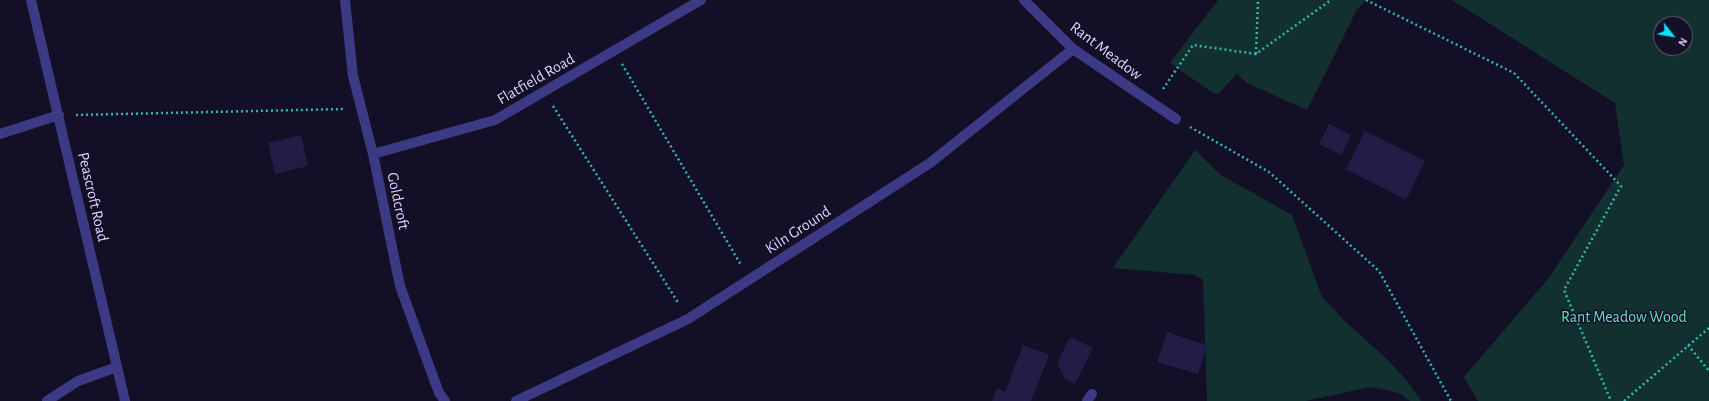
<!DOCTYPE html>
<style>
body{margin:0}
#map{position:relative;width:1709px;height:401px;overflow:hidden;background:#130f26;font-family:"Alegreya Sans",sans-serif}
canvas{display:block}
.north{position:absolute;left:1653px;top:16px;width:40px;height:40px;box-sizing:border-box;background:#130f26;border:1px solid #625e7d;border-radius:50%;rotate:121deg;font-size:11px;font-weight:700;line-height:16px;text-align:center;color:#d9d4ff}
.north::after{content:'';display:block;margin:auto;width:14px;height:18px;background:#00e5ff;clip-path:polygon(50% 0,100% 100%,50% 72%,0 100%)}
</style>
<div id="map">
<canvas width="1709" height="401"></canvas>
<div class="north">N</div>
</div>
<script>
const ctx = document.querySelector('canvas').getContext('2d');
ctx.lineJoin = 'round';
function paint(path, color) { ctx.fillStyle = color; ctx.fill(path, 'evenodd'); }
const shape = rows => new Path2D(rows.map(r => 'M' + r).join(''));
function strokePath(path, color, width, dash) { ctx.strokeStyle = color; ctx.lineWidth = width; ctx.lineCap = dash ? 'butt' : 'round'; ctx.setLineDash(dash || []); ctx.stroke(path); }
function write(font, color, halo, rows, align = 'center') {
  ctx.font = font + ' "Alegreya Sans",sans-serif'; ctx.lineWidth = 3; ctx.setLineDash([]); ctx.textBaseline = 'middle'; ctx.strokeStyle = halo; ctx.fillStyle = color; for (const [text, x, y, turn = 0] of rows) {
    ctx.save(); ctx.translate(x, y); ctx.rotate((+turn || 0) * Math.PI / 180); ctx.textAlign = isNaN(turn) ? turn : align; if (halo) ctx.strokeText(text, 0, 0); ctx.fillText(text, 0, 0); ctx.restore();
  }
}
const green = shape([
 [1218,0,1366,0,1356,11,1307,110,1247,83,1237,74,1218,94,1213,93,1170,63],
 [1452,0,1709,0,1709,401,1478,401,1464,377,1548,279,1624,165,1615,103],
 [1661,24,1685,24,1685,48,1661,48],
 [1195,150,1221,175,1292,215,1322,297,1346,322,1389,361,1407,381,1421,401,1410,401,1399,393,1370,387,1306,401,1207,401,1203,280,1195,275,1113,268]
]);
const building = shape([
 [1329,124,1351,135,1341,155,1319,144],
 [1365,131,1425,161,1406,200,1346,169],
 [301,135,308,166,275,174,268,143],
 [1167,332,1207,345,1198,374,1157,362],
 [1070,337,1093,348,1075,384,1065,379,1057,363],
 [1023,345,1049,355,1031,401,992,401,997,388,1005,392]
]);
const path = shape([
 [1366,0,1514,73,1621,186,1564,290,1611,401],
 [1256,54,1258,0],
 [622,64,741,265],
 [1163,89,1193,45,1256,54,1331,0],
 [553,106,679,304],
 [76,115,344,109],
 [1190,127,1269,172,1379,271,1451,401],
 [1688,345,1709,371],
 [1624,401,1709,328]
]);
const service = shape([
 [47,401,78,381,117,367]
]);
const minor = shape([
 [345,0,353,76,373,154,400,286,439,393,445,401],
 [1024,0,1073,49,1176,119],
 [0,134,59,115],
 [373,154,495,120,701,0],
 [516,401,688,319,930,163,1073,49],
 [1087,401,1092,394]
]);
const tertiary = shape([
 [31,0,125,401]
]);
const streetNames = [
 ["Rant Meadow",1106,51,37],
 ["Flatfield Road",536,79,-30],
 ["Peascroft Road",93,197,77],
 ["Goldcroft",398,201,78],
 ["Kiln Ground",798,230,-33]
];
const parkNames = [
 ["Rant Meadow Wood",1624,317]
];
paint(green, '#12302f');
paint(building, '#241b47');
strokePath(path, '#2fb8b0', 2.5, [2, 3]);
strokePath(service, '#3d3a85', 10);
strokePath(minor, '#3d3a85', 10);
strokePath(tertiary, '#3d3a85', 10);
write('16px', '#d9d4ff', '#130f26', streetNames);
write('16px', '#5fe0c0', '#130f26', parkNames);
</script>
